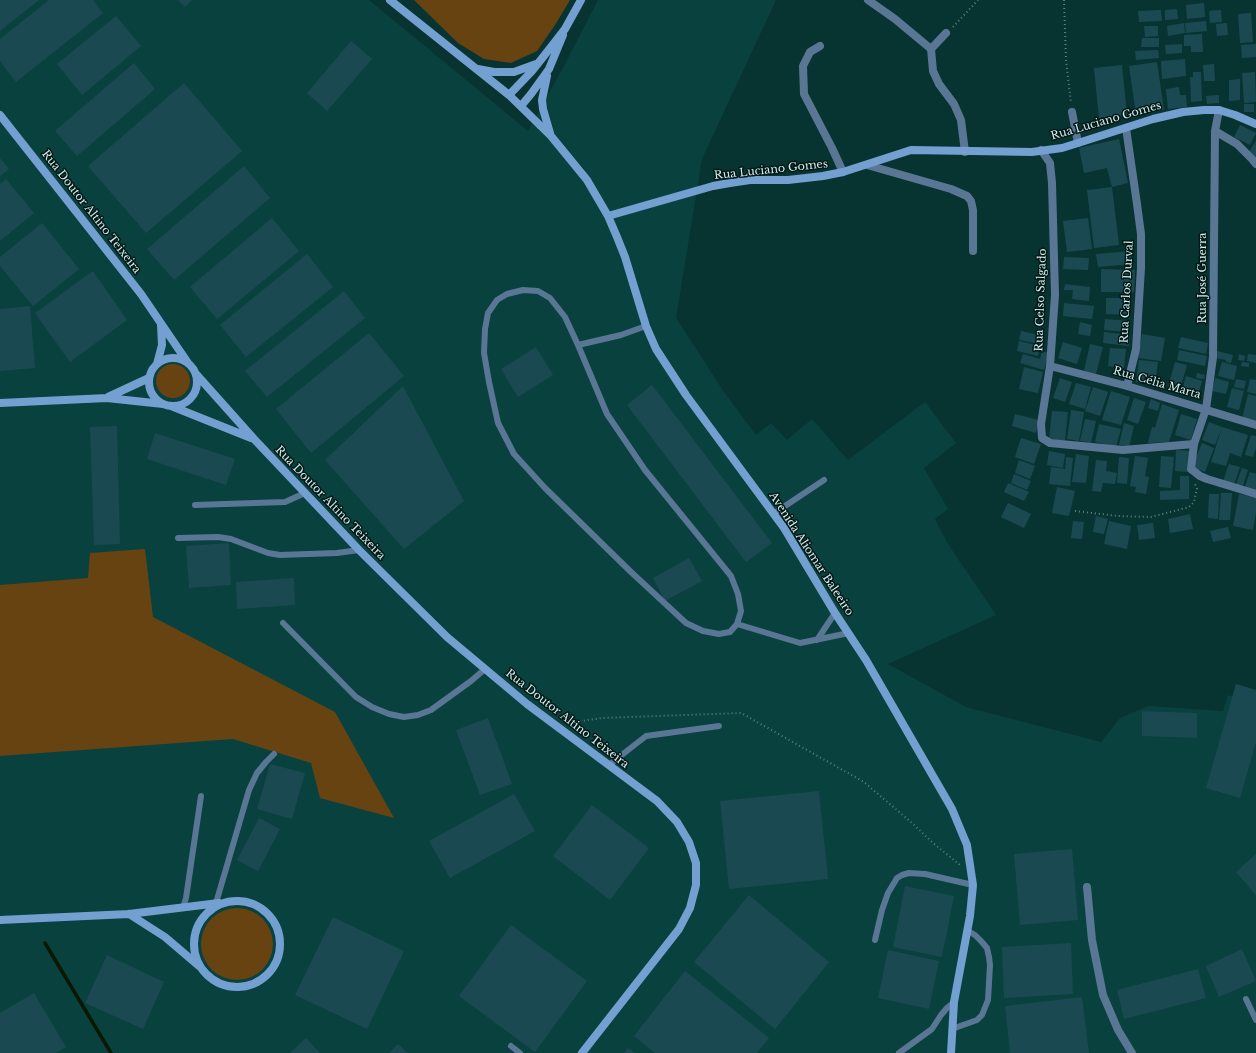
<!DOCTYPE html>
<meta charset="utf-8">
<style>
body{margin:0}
canvas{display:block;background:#073331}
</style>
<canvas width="1256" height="1053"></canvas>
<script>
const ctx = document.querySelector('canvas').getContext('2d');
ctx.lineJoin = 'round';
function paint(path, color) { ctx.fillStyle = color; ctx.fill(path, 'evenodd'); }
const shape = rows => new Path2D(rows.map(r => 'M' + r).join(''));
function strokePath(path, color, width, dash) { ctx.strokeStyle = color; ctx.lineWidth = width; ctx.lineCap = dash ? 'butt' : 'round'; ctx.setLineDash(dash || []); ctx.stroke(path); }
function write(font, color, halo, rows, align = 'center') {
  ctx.font = font + ' "Libre Baskerville",serif'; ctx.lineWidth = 3; ctx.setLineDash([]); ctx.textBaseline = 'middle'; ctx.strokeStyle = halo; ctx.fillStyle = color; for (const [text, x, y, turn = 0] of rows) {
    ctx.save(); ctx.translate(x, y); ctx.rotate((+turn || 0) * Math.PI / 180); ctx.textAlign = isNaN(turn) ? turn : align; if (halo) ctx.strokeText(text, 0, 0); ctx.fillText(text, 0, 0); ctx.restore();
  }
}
const built = shape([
 [0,0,369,0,528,131,565,64,598,0,776,0,702,159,676,318,724,392,756,435,771,423,787,440,812,419,848,460,925,402,956,443,924,468,948,509,935,519,948,544,996,615,888,664,966,707,1101,742,1120,718,1148,706,1223,711,1228,695,1256,704,1256,1053,0,1053]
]);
const green = shape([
 [414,0,570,0,555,25,537,51,511,63,484,59,458,43],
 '156 381a17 17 0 1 1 34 0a17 17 0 1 1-34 0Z',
 [145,549,153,617,335,712,394,818,320,798,311,763,233,739,0,756,0,585,88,578,90,553],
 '201 944a36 36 0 1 1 72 0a36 36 0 1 1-72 0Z'
]);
const stream = shape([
 [45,943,111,1053]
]);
const building = shape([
 [0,0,39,0,0,31],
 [49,0,93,0,103,13,16,82,0,61,0,39],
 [178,0,192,0,185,7],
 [1204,3,1205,17,1187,19,1186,5],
 [1177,9,1178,19,1165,20,1165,10],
 [1161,10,1162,21,1139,22,1138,11],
 [1221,10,1222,22,1210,23,1209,11],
 [1251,13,1253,42,1240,43,1238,14],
 [116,16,141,46,82,95,57,64],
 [1206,21,1207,31,1186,33,1185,23],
 [1184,23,1185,33,1168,36,1167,26],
 [1227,23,1228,35,1217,36,1216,24],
 [1144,26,1158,26,1158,36,1145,37],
 [1202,34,1203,52,1191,52,1191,46,1184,46,1184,35],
 [1142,38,1159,38,1159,47,1141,47],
 [351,41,372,59,327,111,307,93],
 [1182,44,1182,53,1166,54,1165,45],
 [1256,44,1256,57,1242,58,1241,45],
 [1158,50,1159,58,1136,60,1135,51],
 [1185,59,1186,76,1162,79,1161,61],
 [1157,62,1164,110,1136,114,1129,66],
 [134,63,155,89,77,156,55,131],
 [1214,64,1215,81,1204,81,1203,65],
 [1122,65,1127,115,1099,118,1094,68],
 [1193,72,1201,72,1202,101,1191,102,1190,77,1193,77],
 [1255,72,1256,102,1244,103,1242,73],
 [1240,79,1240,100,1229,101,1229,80],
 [184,83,242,151,146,233,88,166],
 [1179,87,1180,95,1186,95,1187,107,1168,109,1166,89],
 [1219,95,1219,103,1207,104,1206,96],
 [1244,104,1254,104,1254,112,1244,112],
 [1240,125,1256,133,1250,145,1234,137],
 [1119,139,1128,183,1112,187,1107,168,1084,173,1079,148],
 [1256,141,1256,159,1248,153],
 [0,158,9,169,0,176],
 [244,166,270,198,174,280,147,249],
 [6,179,34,213,0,241,0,184],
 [1112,187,1119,245,1094,248,1087,190],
 [272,218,299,251,217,319,190,287],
 [1088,218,1092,249,1067,252,1063,221],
 [42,223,79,269,33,306,0,266,0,257],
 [1131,251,1132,264,1098,267,1096,254],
 [307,254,333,287,246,357,220,325],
 [1064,257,1089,258,1088,270,1063,269],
 [1101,269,1135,270,1134,292,1101,292],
 [93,271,127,320,70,362,35,313],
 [1065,284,1090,287,1089,301,1072,299,1073,290,1064,290],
 [344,291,365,318,267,397,245,371],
 [1106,298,1130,298,1130,315,1106,314],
 [1064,303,1094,306,1092,319,1063,316],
 [30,306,35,368,0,371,0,309],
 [1105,319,1130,321,1129,332,1104,330],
 [1080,322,1092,325,1090,336,1078,334],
 [1021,331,1043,336,1041,344,1019,340],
 [1104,332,1130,335,1129,346,1103,343],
 [369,333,404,376,311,453,276,409],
 [1142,334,1165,338,1161,361,1138,358],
 [1181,337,1208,343,1206,354,1178,348],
 [1019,341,1040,346,1038,356,1017,351],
 [1063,342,1082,348,1077,364,1058,358],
 [1090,344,1103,347,1096,374,1084,371],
 [536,347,553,375,518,397,501,369],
 [1110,348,1126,349,1124,368,1108,366],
 [1179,350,1207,356,1205,366,1177,360],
 [1042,351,1049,353,1044,370,1020,363,1023,354,1040,359],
 [1217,351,1233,355,1231,363,1226,362,1226,360,1215,358],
 [1239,354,1245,356,1244,361,1238,360],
 [1248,354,1256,355,1256,363,1247,361],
 [1139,360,1158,362,1155,384,1136,382],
 [1175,362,1187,365,1179,393,1167,390],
 [1222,362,1237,366,1234,380,1218,376],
 [1242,362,1249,363,1249,367,1241,366],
 [1024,367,1043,372,1038,393,1019,389],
 [1197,373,1205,375,1204,379,1196,378],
 [1186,376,1202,381,1197,399,1181,394],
 [1060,378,1072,382,1065,402,1053,398],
 [1215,378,1229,382,1226,394,1212,391],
 [1236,379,1246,381,1244,389,1234,387],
 [1250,379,1256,380,1256,394,1247,392],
 [1076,383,1091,387,1085,409,1069,404],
 [652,385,772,543,746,562,627,405],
 [403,386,464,501,404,549,325,460],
 [1093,387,1108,392,1100,416,1085,411],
 [1232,388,1244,391,1239,410,1227,407],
 [1111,391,1130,397,1121,425,1102,420],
 [1248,394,1256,396,1256,422,1242,419],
 [1134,398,1146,402,1138,424,1127,420],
 [1151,399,1160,403,1158,411,1148,408],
 [1162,404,1179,410,1169,442,1148,443,1152,427,1155,428],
 [1071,410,1084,412,1079,441,1067,439],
 [1052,411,1068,412,1065,441,1049,439],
 [1015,414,1039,420,1036,433,1012,426],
 [1181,414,1197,419,1191,440,1175,435],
 [1085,419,1096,421,1091,443,1080,441],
 [1209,422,1222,427,1215,445,1202,440],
 [1124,423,1134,426,1129,447,1119,445],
 [1099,424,1121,429,1116,447,1095,442],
 [117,426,120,544,94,545,90,427],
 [1222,427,1248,435,1241,457,1230,453,1226,466,1211,462],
 [155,433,235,459,226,485,147,459],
 [1251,435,1256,436,1256,448,1253,457,1245,455],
 [1021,438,1041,444,1034,464,1015,457],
 [1202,443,1214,448,1205,472,1192,467],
 [1176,450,1190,451,1188,472,1175,471],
 [1049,451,1065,454,1063,468,1047,465],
 [1076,454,1089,456,1086,483,1072,482],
 [1135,456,1148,458,1145,476,1149,477,1146,494,1135,492,1136,487,1130,486],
 [1161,456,1174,457,1171,488,1159,487],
 [1066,457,1073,458,1070,486,1049,484,1051,467,1065,469],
 [1119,457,1129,458,1127,484,1117,483],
 [1019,460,1035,466,1030,479,1015,473],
 [1096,460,1107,461,1106,471,1117,473,1115,484,1103,483,1101,492,1092,491],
 [1229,464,1240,467,1234,485,1223,481],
 [1242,468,1248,470,1242,489,1235,487],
 [1250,472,1256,474,1256,492,1244,489],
 [1014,474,1031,481,1027,490,1011,483],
 [1180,476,1189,476,1189,499,1160,500,1160,491,1180,490],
 [1008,483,1029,492,1024,501,1004,492],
 [1057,487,1075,491,1069,516,1052,513],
 [1221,493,1232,493,1230,520,1219,520],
 [1209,494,1219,494,1218,519,1208,518],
 [1239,494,1256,497,1256,512,1253,530,1233,526],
 [1008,503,1031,514,1024,528,1001,517],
 [1190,514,1193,529,1170,533,1168,519],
 [1096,516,1108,519,1104,534,1093,532],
 [1073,521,1084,522,1082,539,1071,538],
 [1109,521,1131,526,1127,549,1104,544],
 [1153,523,1155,538,1139,540,1137,525],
 [1228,527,1231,538,1213,542,1210,531],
 [229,543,231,585,189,588,186,546],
 [689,558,702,581,665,601,653,578],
 [294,578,295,605,237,609,236,582],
 [1236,684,1256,690,1256,742,1240,798,1206,788],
 [1142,711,1197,713,1197,738,1142,736],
 [488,718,512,784,480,795,456,730],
 [270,764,305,773,292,819,257,809],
 [819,791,828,879,729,889,720,801],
 [514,794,535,831,450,878,429,841],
 [592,805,649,848,610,900,553,856],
 [259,818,280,829,258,871,237,860],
 [1072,849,1078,920,1020,925,1014,854],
 [1256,854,1256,895,1236,872],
 [905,886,954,896,942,957,893,947],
 [749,895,829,962,775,1029,694,962],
 [333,917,404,951,367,1029,295,995],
 [511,925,587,981,535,1052,459,996],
 [1071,943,1073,994,1004,998,1002,947],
 [1242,949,1256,981,1219,997,1206,966],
 [888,950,939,961,929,1009,878,998],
 [107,955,164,982,143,1029,85,1003],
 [1198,969,1206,998,1124,1019,1117,990],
 [685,971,769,1038,757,1053,655,1053,634,1036],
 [34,993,66,1047,56,1053,0,1053,0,1013],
 [1082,997,1089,1053,1010,1053,1005,1006],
 [306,1038,320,1053,290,1053],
 [398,1044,408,1053,389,1053],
 [628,1048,635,1053,624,1053]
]);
const path = shape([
 [1064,0,1066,60,1071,103],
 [953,27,978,0],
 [1075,511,1118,516,1151,517,1189,507,1194,502,1195,497,1197,489,1195,484],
 [568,723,602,718,741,713,864,782,912,823,933,843,960,865]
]);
const lane = shape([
 [578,345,607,414,645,470,731,576,738,594,741,611,737,624,730,632,719,634,703,631,686,623,631,572,545,488,514,454,498,423,489,382,484,353,485,329,488,313,497,300,507,294,523,290,538,291,550,298,565,317,578,345,621,335,646,326],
 [195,505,285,502,305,493],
 [773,514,824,480],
 [178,538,218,537,231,539,268,553,280,555,337,553,359,550],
 [283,623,356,697,372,707,389,714,404,717,418,715,431,710,471,681,485,669],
 [737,624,800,643,849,633],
 [817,640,835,613],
 [609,765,646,736,719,726],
 [216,903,249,790,257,773,266,762,274,754],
 [183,908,186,898,201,796],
 [875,940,882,910,888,893,897,878,902,875,909,873,925,874,973,885],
 [1246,999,1256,1020],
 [952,1029,977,1020,982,1015,988,1000,990,965,989,957,987,948,981,941,975,935,968,931],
 [511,1046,520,1053],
 [899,1053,932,1029,941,1015,947,1008,954,1002]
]);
const street = shape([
 [868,0,895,19,931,49],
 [946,33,931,49,933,71,939,84,954,104,961,120,965,152],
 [820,46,810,52,803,66,804,94,832,148,843,172],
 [1219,110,1215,131,1213,357,1206,409,1194,444,1191,469,1200,476,1207,479,1256,494],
 [1072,112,1078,143],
 [1126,128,1137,204,1141,234,1141,268,1136,349,1127,386],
 [1215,131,1237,144,1252,159,1256,164],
 [1041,150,1050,163,1052,183,1055,295,1050,366,1041,424,1042,438,1050,443,1123,450,1194,444],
 [867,165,951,189,967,196,971,201,973,210,973,251],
 [1050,366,1127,386,1256,425],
 [1087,887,1092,940,1103,995,1118,1030,1132,1053]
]);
const secondary = shape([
 [390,0,509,95,551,136,587,180,608,216,617,237,625,257,646,326,656,349,686,395,784,528,835,613,866,660,952,809,967,845,973,885,970,916,954,1002,951,1053],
 [478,69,494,72,514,72,536,64],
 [547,76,542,100,543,109,550,133],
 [509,95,532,71,551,47,565,29,581,0],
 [521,106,531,94,549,69,563,35],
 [0,115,141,294,188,363],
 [608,216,713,186,730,183,750,180,788,180,823,176,843,172,911,150,1032,152,1062,148,1078,143,1153,119,1183,112,1204,110,1219,110,1235,115,1256,124],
 '149 382a24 24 0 1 1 48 0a24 24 0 1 1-48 0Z',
 [157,364,162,345,161,325],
 [196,374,254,439,359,550,447,637,527,704,657,801,677,822,689,842,696,863,696,885,690,908,679,929,582,1053],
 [108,397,149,378],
 [0,403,107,398,163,404],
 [171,406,251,438],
 '194 944a43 43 0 1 1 86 0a43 43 0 1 1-86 0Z',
 [129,914,165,937,199,966],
 [0,920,129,914,219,903]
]);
const streetNames = [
 ["Rua Luciano Gomes",1106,121,-16],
 ["Rua Luciano Gomes",771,170,-6],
 ["Rua Doutor Altino Teixeira",91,212,52],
 ["Rua José Guerra",1203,278,-90],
 ["Rua Carlos Durval",1127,292,-87],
 ["Rua Celso Salgado",1041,300,-88],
 ["Rua Célia Marta",1157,383,16],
 ["Rua Doutor Altino Teixeira",330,503,46],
 ["Avenida Aliomar Baleeiro",811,554,57],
 ["Rua Doutor Altino Teixeira",567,719,38]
];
paint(built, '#09413f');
paint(green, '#674312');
strokePath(stream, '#0b1800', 3.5);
paint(building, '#1b4951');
strokePath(path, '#5c817f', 2, [1, 3]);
strokePath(lane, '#5a7695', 6);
strokePath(street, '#5a7695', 8);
strokePath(secondary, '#73a0d1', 8);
write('11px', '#d2edeb', '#031817', streetNames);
</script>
